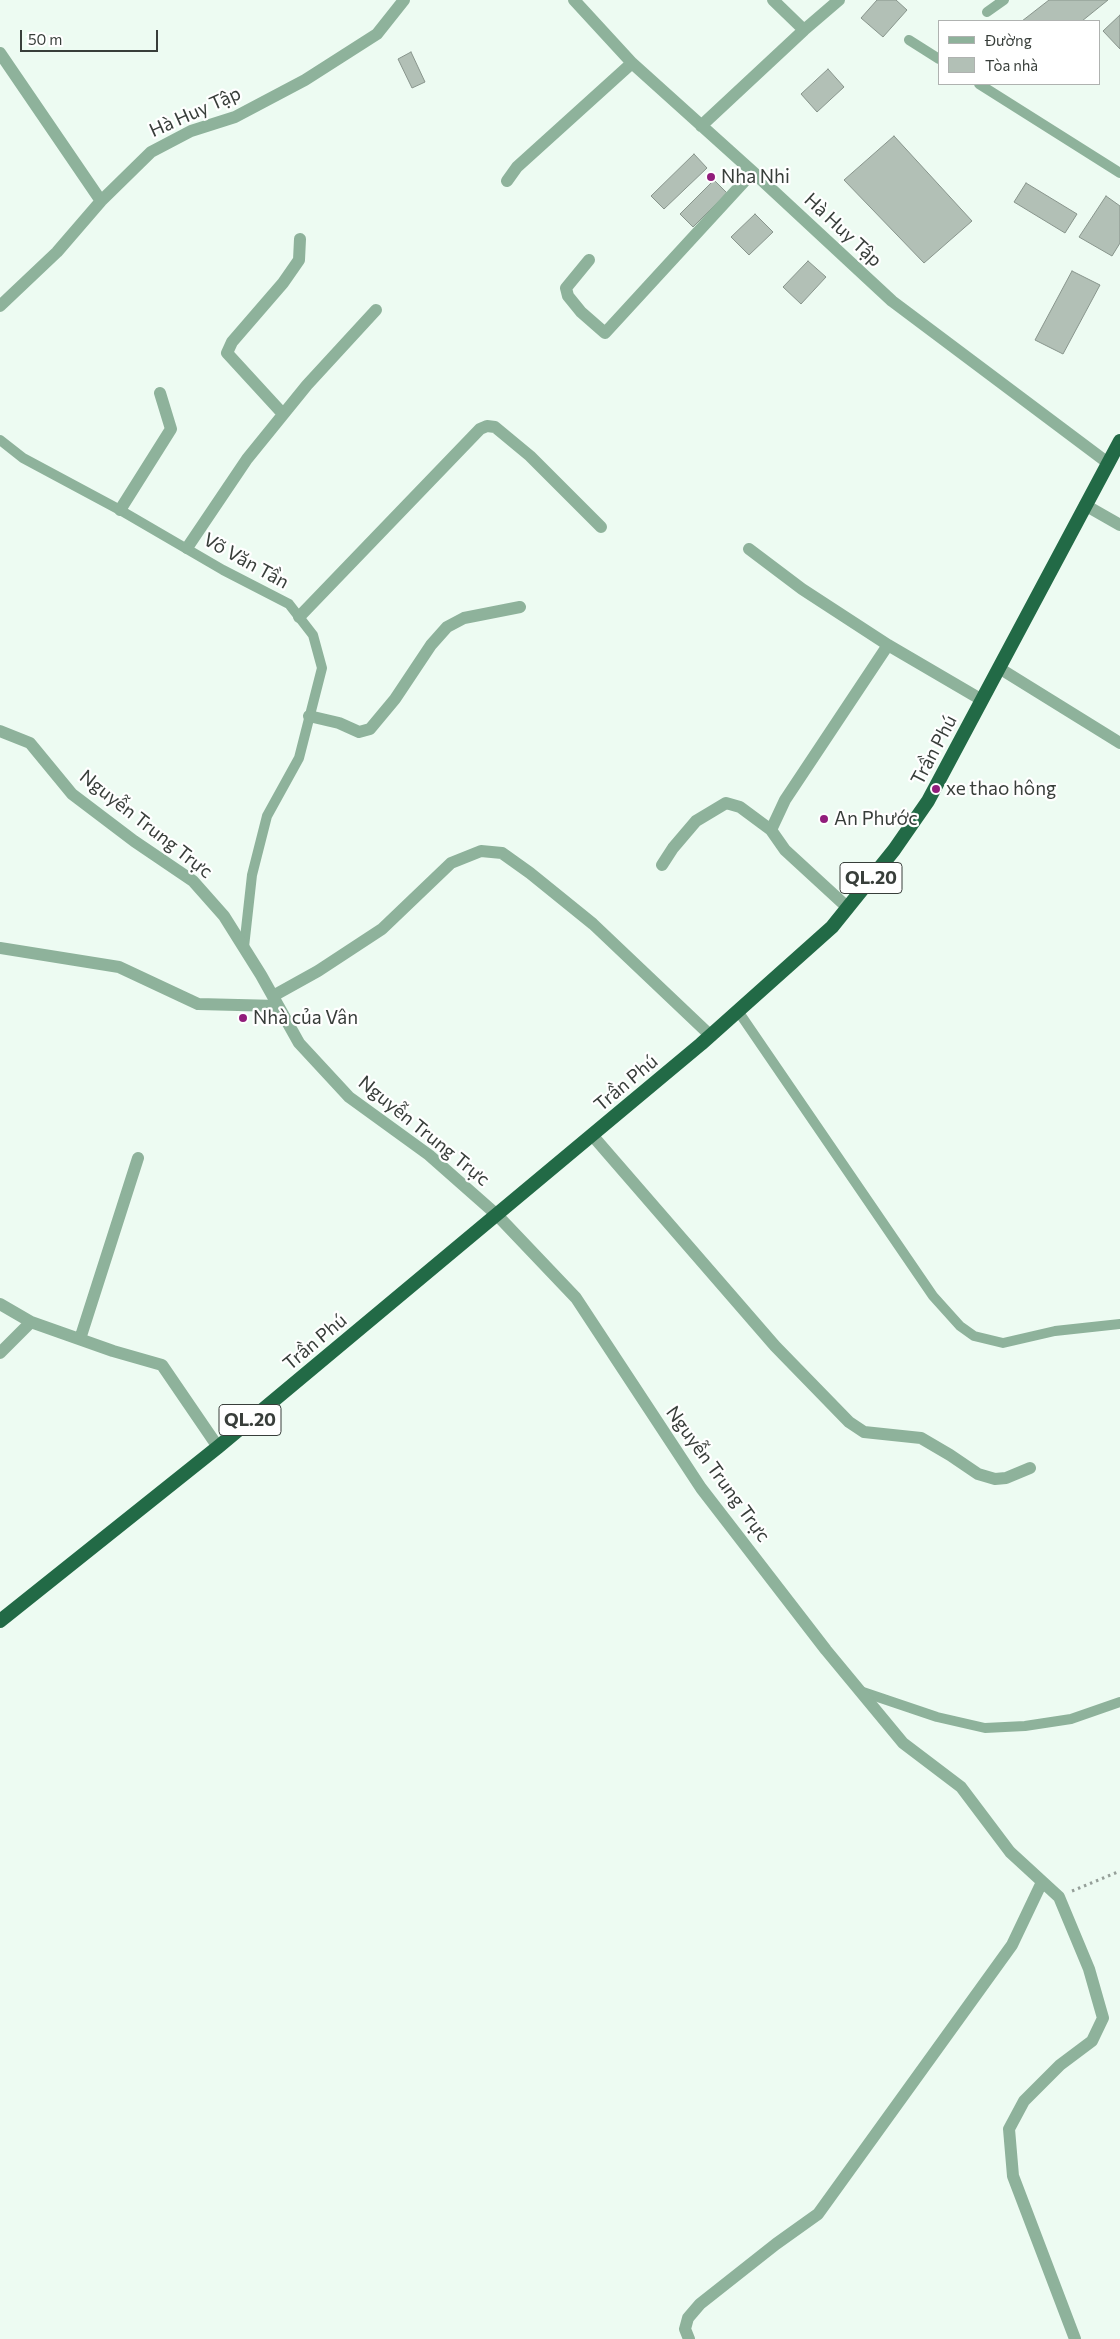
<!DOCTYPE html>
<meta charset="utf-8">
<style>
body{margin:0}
#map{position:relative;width:1120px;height:2339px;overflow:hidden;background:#edfbf2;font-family:Commissioner,sans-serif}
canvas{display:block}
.legend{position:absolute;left:938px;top:20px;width:162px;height:65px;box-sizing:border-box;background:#fff;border:1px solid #afb2b0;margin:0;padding:6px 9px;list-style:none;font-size:15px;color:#383e3a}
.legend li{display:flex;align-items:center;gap:10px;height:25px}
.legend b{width:25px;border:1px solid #afb2b0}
.scale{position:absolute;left:20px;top:30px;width:138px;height:22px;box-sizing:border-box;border:2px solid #383e3a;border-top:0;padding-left:6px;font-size:15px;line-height:18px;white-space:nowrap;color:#383e3a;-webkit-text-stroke:4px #fff;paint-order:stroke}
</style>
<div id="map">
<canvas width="1120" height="2339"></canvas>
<ul class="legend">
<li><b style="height:6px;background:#8eb29b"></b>Đường</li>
<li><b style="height:14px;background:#b2c0b6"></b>Tòa nhà</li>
</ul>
<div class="scale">50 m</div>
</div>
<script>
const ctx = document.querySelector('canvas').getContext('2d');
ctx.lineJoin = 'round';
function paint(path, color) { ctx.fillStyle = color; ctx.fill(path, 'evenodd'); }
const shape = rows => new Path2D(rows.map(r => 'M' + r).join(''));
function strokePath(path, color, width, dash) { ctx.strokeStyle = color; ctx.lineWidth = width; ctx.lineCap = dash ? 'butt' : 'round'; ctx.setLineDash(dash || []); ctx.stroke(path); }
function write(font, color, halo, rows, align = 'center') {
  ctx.font = font + ' Commissioner,sans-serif'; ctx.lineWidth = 4.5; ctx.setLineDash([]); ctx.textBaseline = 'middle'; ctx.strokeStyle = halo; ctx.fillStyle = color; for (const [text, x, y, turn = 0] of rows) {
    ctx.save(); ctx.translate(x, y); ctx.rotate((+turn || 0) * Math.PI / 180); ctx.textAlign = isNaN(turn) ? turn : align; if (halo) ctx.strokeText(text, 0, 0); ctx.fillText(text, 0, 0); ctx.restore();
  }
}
const building = shape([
 [877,0,896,0,907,10,883,37,861,18,877,0],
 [1049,0,1108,0,1082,21,1022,21,1049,0],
 [1120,15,1120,49,1103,31,1120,15],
 [411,52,425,82,412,88,398,59,411,52],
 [828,69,844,87,817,112,801,94,828,69],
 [894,136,972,221,924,263,844,180,894,136],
 [694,154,707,168,664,209,651,196,694,154],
 [714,180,727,193,693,227,680,214,714,180],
 [1026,183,1077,214,1065,233,1014,202,1026,183],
 [1106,196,1120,206,1120,243,1112,256,1079,237,1106,196],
 [755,214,773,232,749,255,731,237,755,214],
 [808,261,826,277,801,304,783,287,808,261],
 [1072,271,1100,285,1063,354,1035,340,1072,271]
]);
const path = shape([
 [1072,1891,1120,1871]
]);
const service = shape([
 [987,12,1004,0],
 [909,40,939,59],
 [979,84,1120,173],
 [0,440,23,458,120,510,223,570,289,604,313,635,322,668,299,758,267,816,252,875,244,947],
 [738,1011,933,1296,960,1326,974,1336,1003,1343,1055,1331,1120,1324],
 [860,1691,937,1717,985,1728,1025,1726,1071,1719,1120,1702]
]);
const minor = shape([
 [574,0,632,63,753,172,892,301,1108,463],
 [773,0,804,30],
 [0,53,101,201],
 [701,126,804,30,839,0],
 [507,181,517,167,632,63],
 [589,260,566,288,568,296,581,312,605,333,753,172],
 [0,306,57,252,101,201,151,152,191,131,235,117,305,80,377,34,404,0],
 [283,414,227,353,232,342,283,283,299,260,300,239],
 [1085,505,1120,525],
 [120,510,171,429,160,393],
 [187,548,247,459,307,385,376,310],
 [749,549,802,589,888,645,982,700],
 [299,617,480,429,487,426,495,427,530,456,601,527],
 [999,668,1120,743],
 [309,716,339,723,359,732,370,729,395,699,431,645,447,627,464,618,520,607],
 [0,731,30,743,72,794,134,841,193,881,224,916,261,975,299,1043,349,1097,429,1155,497,1215,576,1298,701,1488,826,1650,903,1743,961,1787,1010,1852,1059,1897,1089,1969,1103,2018,1092,2041,1060,2065,1024,2101,1009,2129,1013,2176,1075,2339],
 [662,865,673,848,696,821,726,803,740,807,771,830],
 [847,907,785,850,771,830,785,800,888,645],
 [0,948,119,967,198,1004,278,1006],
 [273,996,318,971,382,929,451,863,481,851,502,853,530,873,593,924,711,1036],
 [592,1135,775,1346,849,1422,864,1432,921,1438,950,1455,978,1474,995,1479,1006,1478,1030,1468],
 [0,1304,31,1322,113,1351,162,1365,218,1447],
 [80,1339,138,1158],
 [0,1353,31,1322],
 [689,2339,685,2329,688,2318,700,2304,776,2244,818,2214,1012,1945,1042,1882]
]);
const trunk = shape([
 [0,1621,218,1447,701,1044,832,927,894,850,928,801,1120,441]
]);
const markers = [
 [711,177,5,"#911d7b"],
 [936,789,5,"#911d7b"],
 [824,819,5,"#911d7b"],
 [243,1018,5,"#911d7b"]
];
const shields = [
 [871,878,62],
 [250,1420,62]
];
const shieldNames = [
 ["QL.20",871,878],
 ["QL.20",250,1420]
];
const streetNames = [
 ["Hà Huy Tập",195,112,-24],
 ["Hà Huy Tập",843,230,43],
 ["Võ Văn Tần",246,561,29],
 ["Trần Phú",934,750,-62],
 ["Nguyễn Trung Trực",146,824,38],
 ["Trần Phú",626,1083,-40],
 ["Nguyễn Trung Trực",424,1131,39],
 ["Trần Phú",315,1342,-40],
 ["Nguyễn Trung Trực",718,1474,54]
];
const poiNames = [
 ["Nha Nhi",721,177],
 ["xe thao hông",946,789],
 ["An Phước",834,819],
 ["Nhà của Vân",253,1018]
];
paint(building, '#b2c0b6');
strokePath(building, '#88958c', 1);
strokePath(path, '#959f99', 3, [2.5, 4]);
strokePath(service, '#8eb29b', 10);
strokePath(minor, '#8eb29b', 12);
strokePath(trunk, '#226a46', 14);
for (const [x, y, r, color] of markers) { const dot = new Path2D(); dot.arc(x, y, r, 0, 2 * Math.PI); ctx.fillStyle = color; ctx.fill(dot); strokePath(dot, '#fff', 2); }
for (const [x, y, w] of shields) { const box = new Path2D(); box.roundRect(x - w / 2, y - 15.5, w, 31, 4); ctx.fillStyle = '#fff'; ctx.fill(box); strokePath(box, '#383e3a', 1); }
write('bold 18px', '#383e3a', null, shieldNames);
write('19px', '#383e3a', '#fff', streetNames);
write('19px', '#383e3a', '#fff', poiNames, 'left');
</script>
